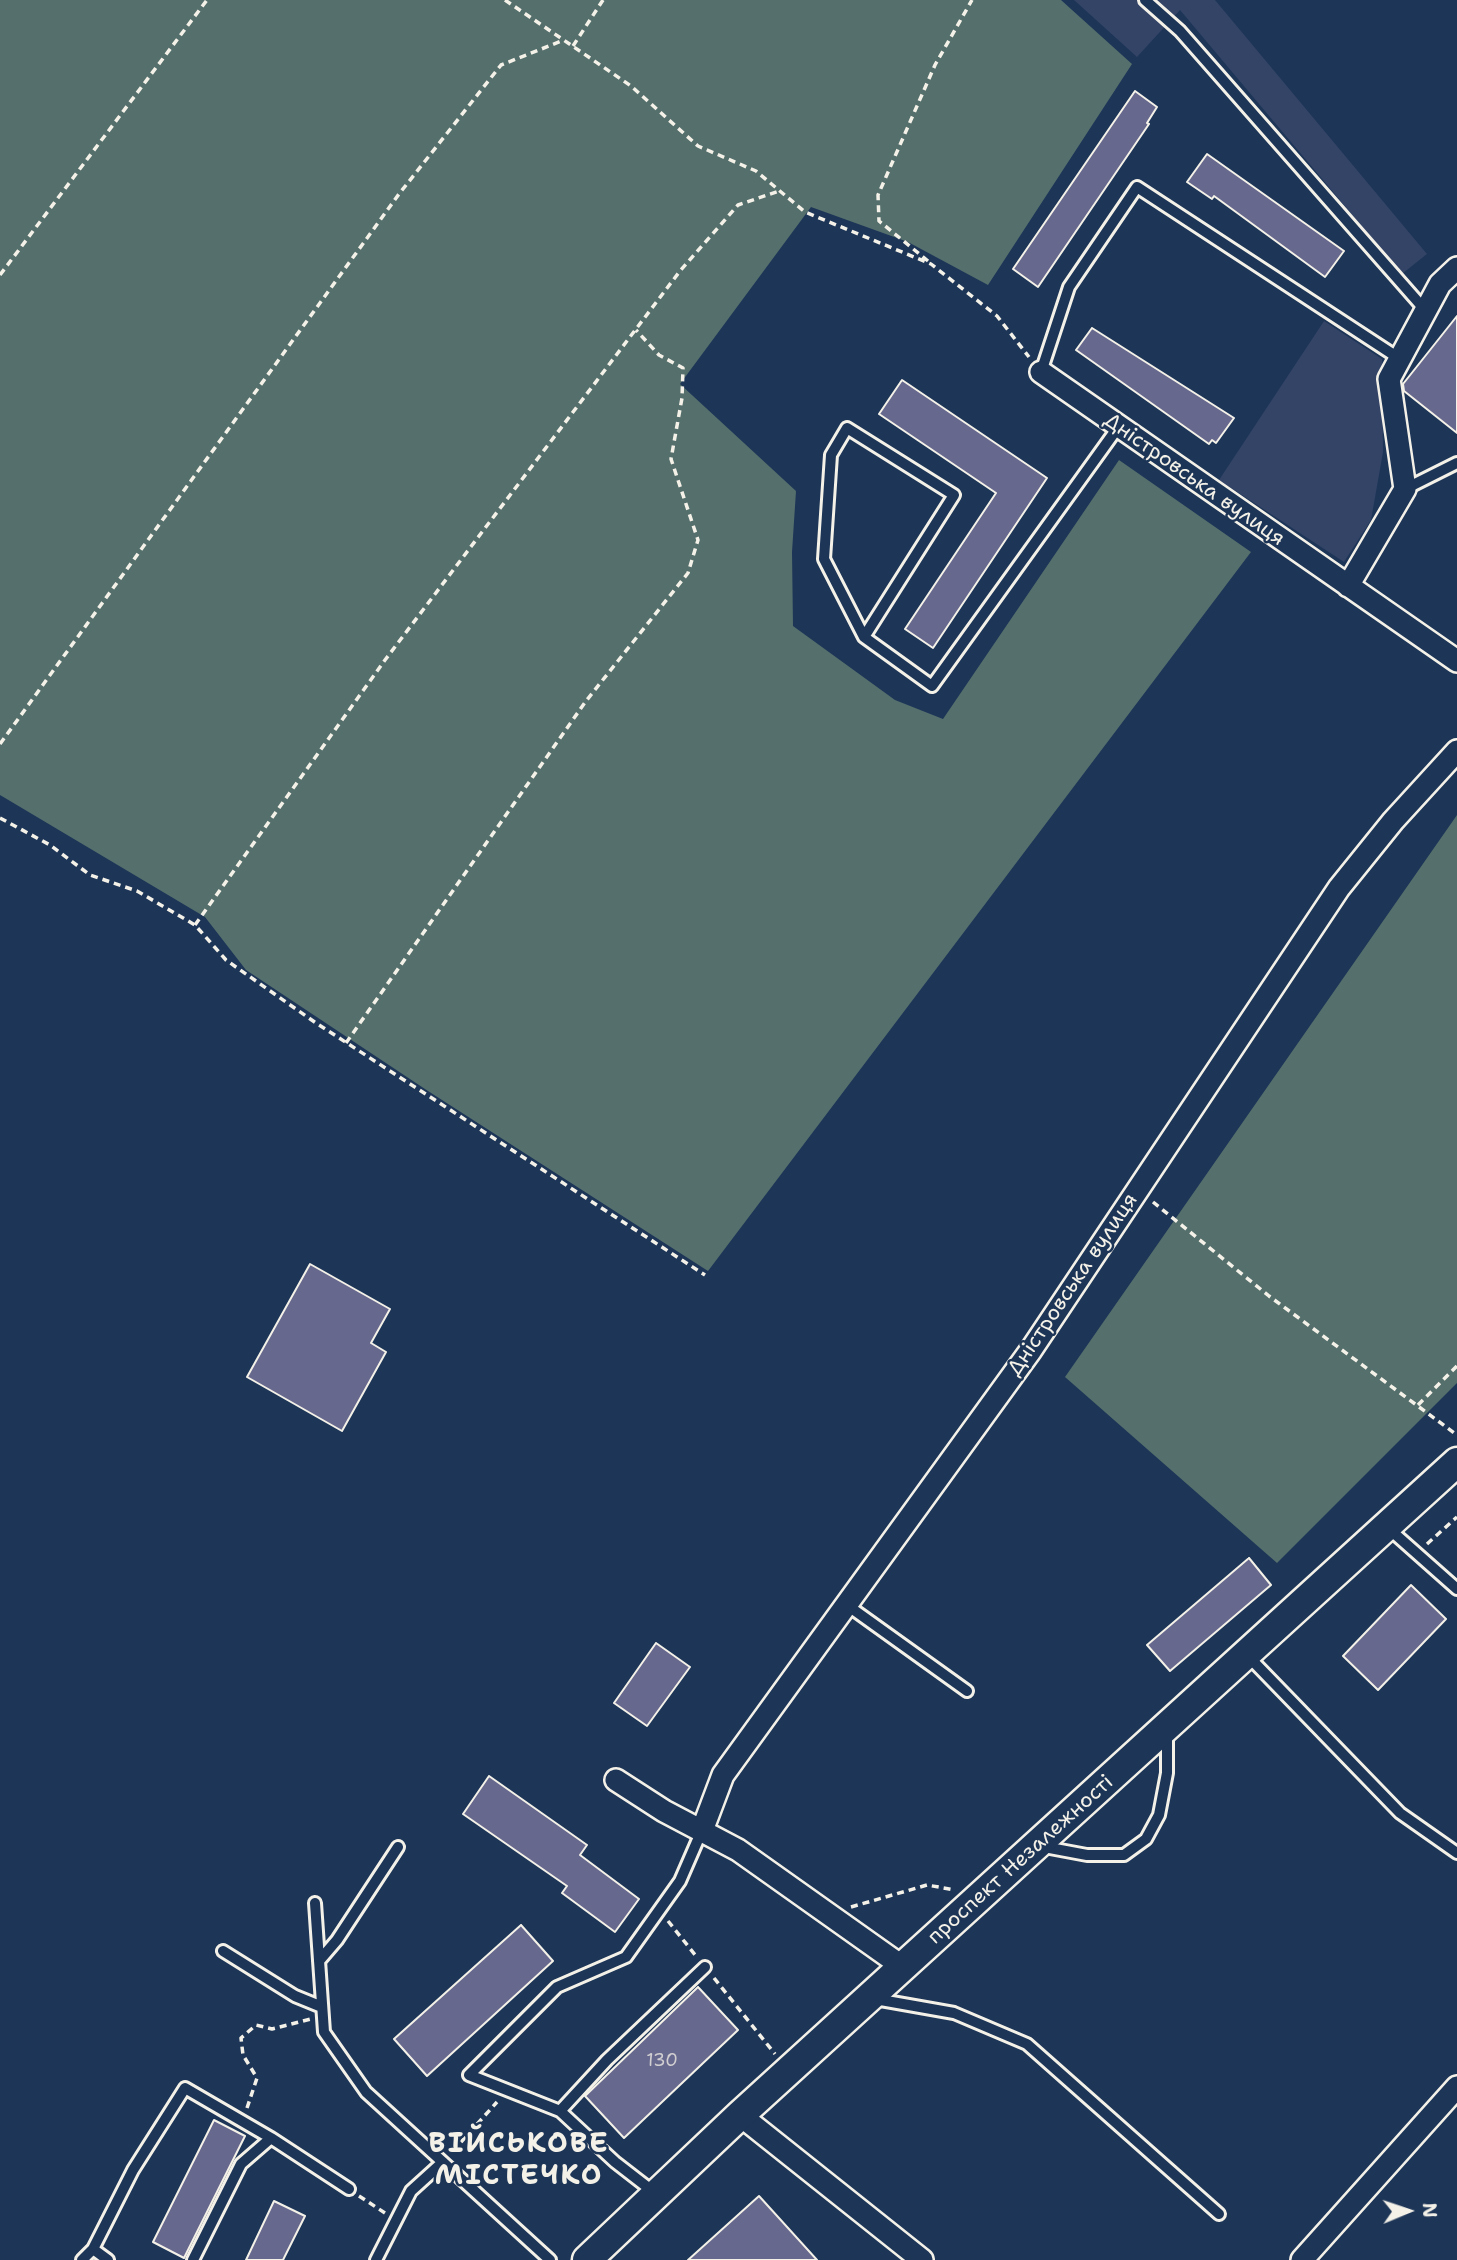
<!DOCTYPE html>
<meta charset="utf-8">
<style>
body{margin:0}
#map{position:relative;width:1457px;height:2260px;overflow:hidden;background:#1d3557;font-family:"Shantell Sans",sans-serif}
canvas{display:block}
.north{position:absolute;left:1373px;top:2176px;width:70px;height:70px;-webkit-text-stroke:5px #1d3557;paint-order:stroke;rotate:88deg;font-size:19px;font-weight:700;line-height:28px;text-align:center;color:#f4f1e8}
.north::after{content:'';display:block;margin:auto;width:24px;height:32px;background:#f4f1e8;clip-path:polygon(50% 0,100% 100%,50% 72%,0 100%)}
</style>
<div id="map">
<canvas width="1457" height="2260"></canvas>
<div class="north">N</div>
</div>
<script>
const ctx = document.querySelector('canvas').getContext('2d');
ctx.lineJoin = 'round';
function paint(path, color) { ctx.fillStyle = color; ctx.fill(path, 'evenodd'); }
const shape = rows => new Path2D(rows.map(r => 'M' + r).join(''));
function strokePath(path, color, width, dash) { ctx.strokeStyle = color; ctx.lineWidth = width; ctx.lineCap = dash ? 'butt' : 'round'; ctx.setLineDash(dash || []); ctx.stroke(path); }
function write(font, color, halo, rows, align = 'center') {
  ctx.font = font + ' "Shantell Sans",sans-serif'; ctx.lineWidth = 5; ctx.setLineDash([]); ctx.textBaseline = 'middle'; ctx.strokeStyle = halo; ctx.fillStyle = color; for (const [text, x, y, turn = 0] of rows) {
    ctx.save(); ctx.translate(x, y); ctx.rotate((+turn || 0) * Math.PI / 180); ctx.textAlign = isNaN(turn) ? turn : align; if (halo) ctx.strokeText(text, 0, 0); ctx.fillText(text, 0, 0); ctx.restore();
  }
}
const built = shape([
 [1074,0,1215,0,1427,254,1402,274,1180,10,1137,57],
 [1324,321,1382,359,1383,452,1371,520,1344,562,1219,480]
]);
const green = shape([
 [0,0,1061,0,1132,64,988,285,908,242,811,207,680,384,796,491,792,552,793,626,895,700,943,719,1119,460,1251,552,708,1271,428,1091,246,970,205,917,0,795],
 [1457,815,1457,1383,1277,1563,1065,1377]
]);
const building = shape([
 [1135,91,1157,107,1147,123,1149,124,1038,287,1013,269,1135,91],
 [1207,154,1344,251,1325,277,1214,196,1212,199,1187,182,1207,154],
 [1457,316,1457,433,1404,391,1403,384,1457,316],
 [1092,328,1234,418,1216,443,1212,440,1209,444,1076,350,1092,328],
 [902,380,1047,478,933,648,905,629,996,493,879,414,902,380],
 [310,1264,390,1309,371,1343,386,1352,342,1431,247,1377,310,1264],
 [1249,1558,1271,1585,1170,1671,1147,1645,1249,1558],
 [1411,1585,1446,1619,1378,1690,1343,1656,1411,1585],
 [656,1643,690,1667,647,1726,614,1703,656,1643],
 [489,1776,587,1845,580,1855,639,1899,615,1932,562,1893,567,1886,463,1814,489,1776],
 [521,1925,553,1961,427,2076,394,2039,521,1925],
 [698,1987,738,2030,624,2138,585,2096,698,1987],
 [214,2120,245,2136,184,2258,153,2242,214,2120],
 [759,2196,817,2260,688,2260,759,2196],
 [274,2201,305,2216,283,2260,246,2260,274,2201]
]);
const path = shape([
 [505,0,631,86,698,146,756,171,805,212,931,264,997,316,1029,357],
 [573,46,603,0],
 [928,261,879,221,878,195,935,65,972,0],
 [0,275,207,0],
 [0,744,399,194,501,65,564,40],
 [0,818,50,845,90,875,137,891,195,925,226,960,316,1023,705,1275],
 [195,925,385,660,680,271,738,205,779,191],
 [346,1043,586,701,688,573,698,540,671,459,682,398,683,368,659,355,636,330],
 [1153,1202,1269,1296,1457,1435],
 [1418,1405,1457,1366],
 [1427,1544,1457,1517],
 [851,1907,927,1885,955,1890],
 [668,1921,696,1956],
 [714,1978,775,2054],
 [247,2108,257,2078,243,2055,241,2038,256,2025,272,2029,311,2019],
 [453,2151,497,2102],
 [359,2196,385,2213]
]);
const service = shape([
 [1145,0,1180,31,1426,311],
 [1041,372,1069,287,1137,187,1400,359],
 [1405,489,1457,463],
 [864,637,954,495,847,428,831,455,824,559,864,637,932,686,1119,426],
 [1387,1527,1457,1589],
 [847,1605,967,1691],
 [1246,1654,1400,1813,1457,1853],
 [1039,1846,1087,1855,1124,1855,1146,1839,1159,1815,1167,1773,1167,1734],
 [315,1903,324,2032,366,2092,550,2260],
 [223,1951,295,1996,322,2007],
 [319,1961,337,1940,398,1847],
 [875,1999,954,2013,1027,2044,1219,2214],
 [560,2111,607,2060,705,1967],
 [655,2193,615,2162,560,2111,469,2075,557,1987,626,1957,680,1881,703,1828],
 [93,2249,108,2260],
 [82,2260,93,2249,133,2170,185,2088,271,2138],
 [193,2260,241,2164,271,2138,349,2189],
 [376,2260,411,2191,443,2162]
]);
const minor = shape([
 [1041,372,1457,661],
 [1348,586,1405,489,1389,379,1440,284,1457,268],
 [616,1780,664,1811,738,1850,903,1967],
 [703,1828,723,1775,1031,1350,1339,888,1393,821,1457,751],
 [740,2115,922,2260],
 [1302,2260,1457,2087]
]);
const secondary = shape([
 [587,2260,740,2115,1457,1462]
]);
const numberNames = [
 ["130",662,2061]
];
const streetNames = [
 ["Дністровська вулиця",1194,480,35],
 ["Дністровська вулиця",1073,1285,-56],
 ["проспект Незалежності",1021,1860,-42]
];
const districtNames = [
 ["ВІЙСЬКОВЕ",519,2145],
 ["МІСТЕЧКО",519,2177]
];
paint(built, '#334467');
paint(green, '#556f6c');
paint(building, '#67688d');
strokePath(building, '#f4f1e8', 2);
strokePath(service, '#f4f1e8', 16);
strokePath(minor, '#f4f1e8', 26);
strokePath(secondary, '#f4f1e8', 33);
strokePath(path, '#f4f1e8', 3.5, [7, 5]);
strokePath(service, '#1d3557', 10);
strokePath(minor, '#1d3557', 21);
strokePath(secondary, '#1d3557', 28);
write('18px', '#d1cfd1', null, numberNames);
write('21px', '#f4f1e8', '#1d3557', streetNames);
ctx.letterSpacing = '2px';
write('bold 28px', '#f4f1e8', '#1d3557', districtNames);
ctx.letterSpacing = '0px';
</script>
